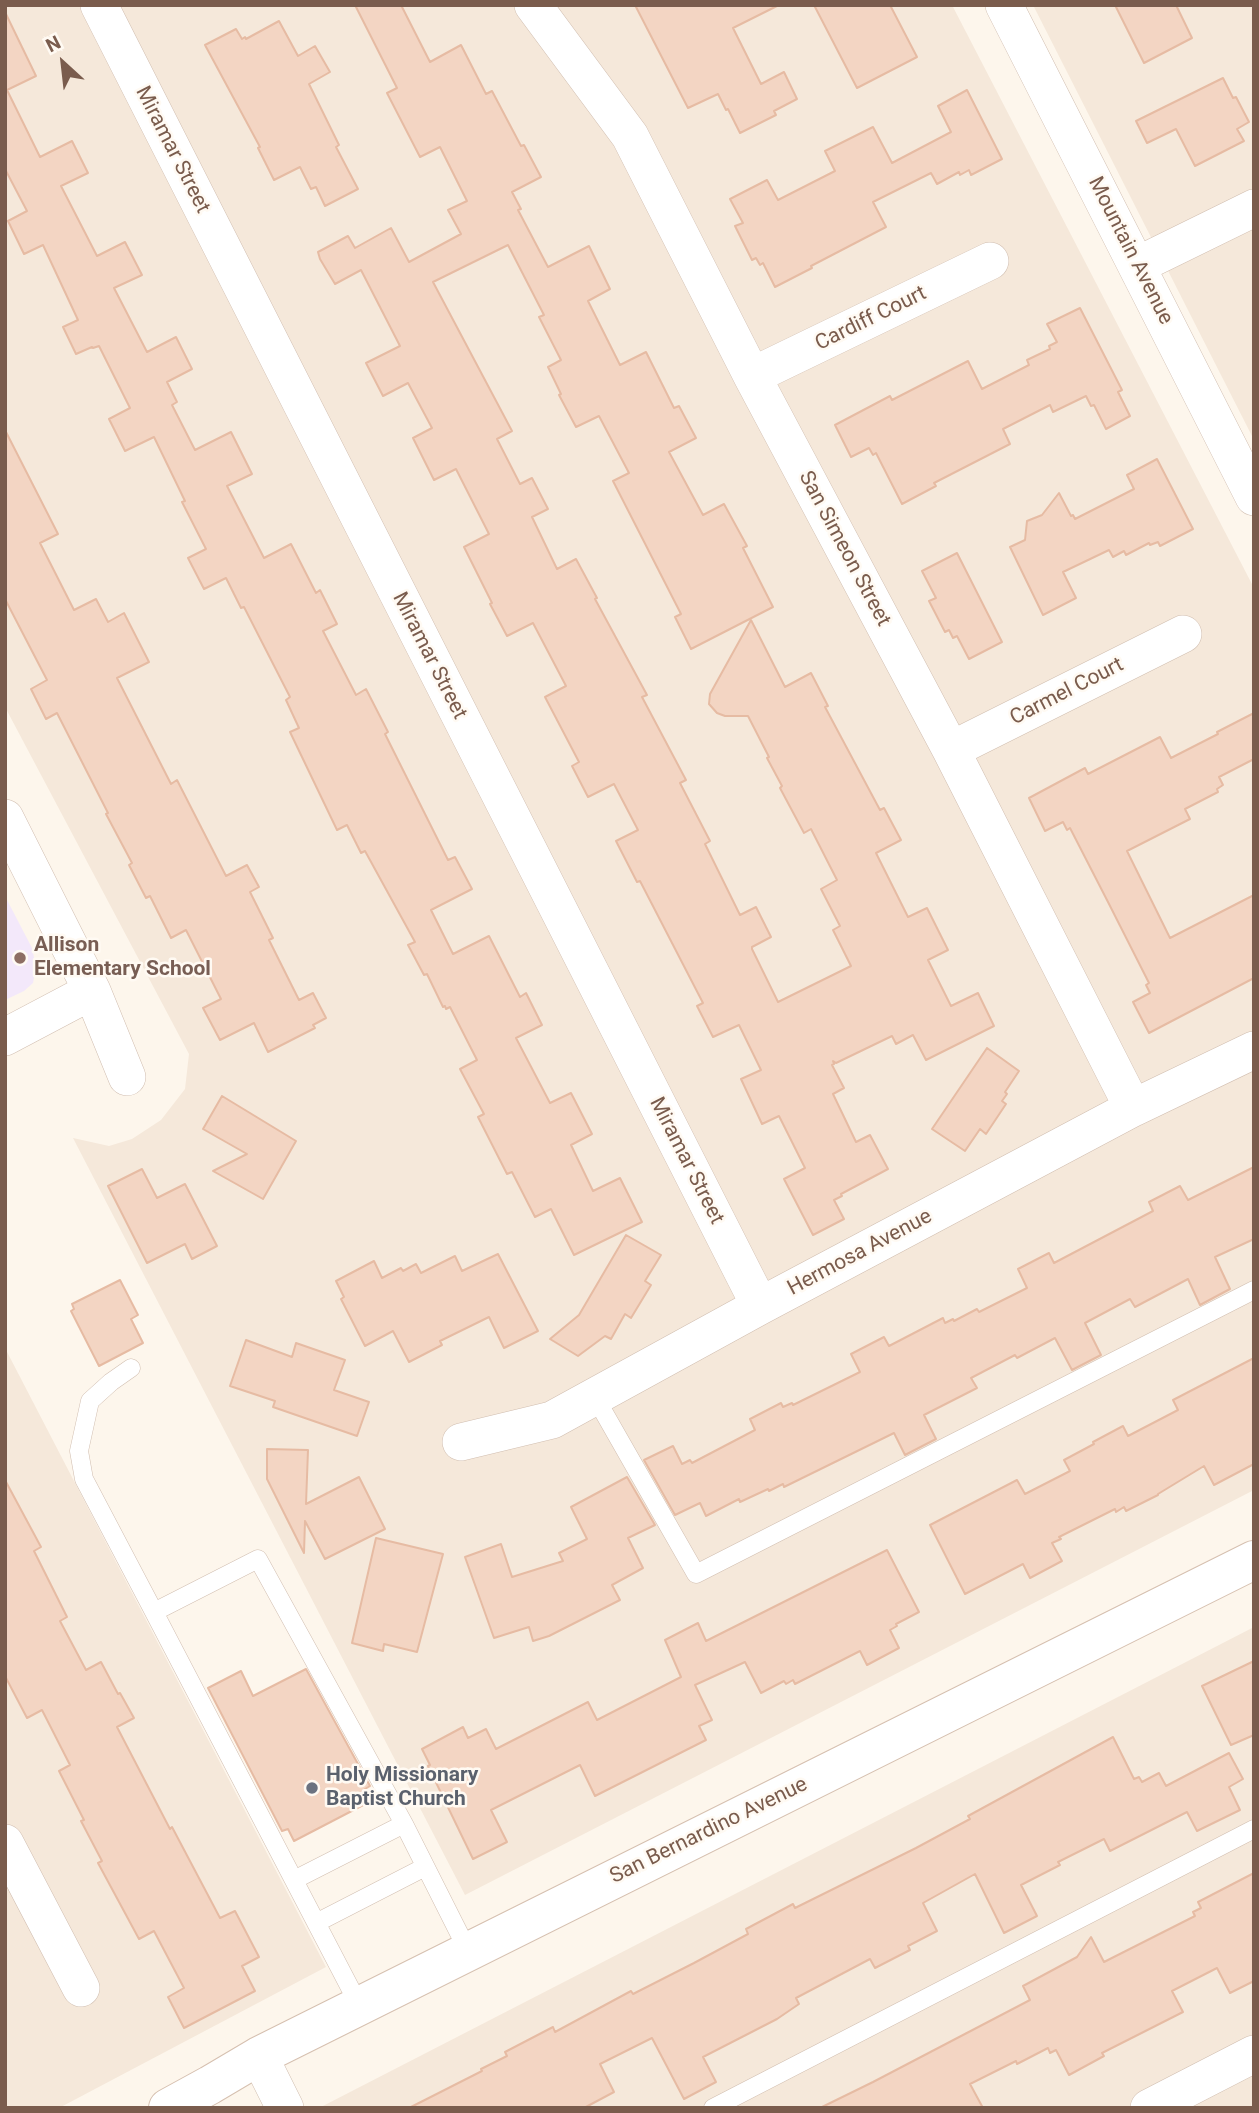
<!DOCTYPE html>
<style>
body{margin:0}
#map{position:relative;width:1259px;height:2113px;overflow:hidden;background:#fdf6ec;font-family:Roboto,sans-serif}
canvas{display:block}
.frame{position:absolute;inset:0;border:7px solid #7a5c4d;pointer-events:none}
.north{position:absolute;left:28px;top:28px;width:70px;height:70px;-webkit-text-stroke:5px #fffaf3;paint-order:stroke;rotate:333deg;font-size:19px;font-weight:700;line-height:28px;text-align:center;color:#7a5c4d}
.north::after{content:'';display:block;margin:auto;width:24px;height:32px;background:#7a5c4d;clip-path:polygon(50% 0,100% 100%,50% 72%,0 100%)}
</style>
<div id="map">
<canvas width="1259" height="2113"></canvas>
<div class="frame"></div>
<div class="north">N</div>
</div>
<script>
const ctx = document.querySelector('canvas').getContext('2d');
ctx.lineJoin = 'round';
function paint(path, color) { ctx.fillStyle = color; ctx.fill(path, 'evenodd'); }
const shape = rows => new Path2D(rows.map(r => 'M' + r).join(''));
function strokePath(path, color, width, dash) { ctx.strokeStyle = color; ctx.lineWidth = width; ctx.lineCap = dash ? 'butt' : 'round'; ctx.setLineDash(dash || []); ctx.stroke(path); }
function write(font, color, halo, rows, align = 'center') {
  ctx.font = font + ' Roboto,sans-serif'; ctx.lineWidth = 5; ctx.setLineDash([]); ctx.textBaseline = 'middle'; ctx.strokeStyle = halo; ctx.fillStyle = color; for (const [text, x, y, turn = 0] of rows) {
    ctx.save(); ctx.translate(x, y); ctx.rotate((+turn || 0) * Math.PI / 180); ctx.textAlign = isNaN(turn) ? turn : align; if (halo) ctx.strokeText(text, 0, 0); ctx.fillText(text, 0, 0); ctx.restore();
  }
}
const residential = shape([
 [5,5,952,5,1254,588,1254,1490,465,1895,73,1138,109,1146,132,1139,161,1120,185,1089,189,1054,5,707],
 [1033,5,1254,5,1254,440],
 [5,1348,326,1967,59,2108,5,2108],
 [1254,1627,1254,2108,319,2108]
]);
const education = shape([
 [5,896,32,948,36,967,33,983,24,991,5,1000]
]);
const building = shape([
 [355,5,401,5,430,62,461,45,486,94,492,91,521,146,524,145,541,177,512,192,521,209,518,210,548,267,589,246,610,289,588,301,620,365,646,352,674,408,679,406,696,438,669,452,703,515,724,504,747,546,743,548,773,607,691,649,675,617,681,614,613,481,629,473,599,416,576,427,559,395,561,394,548,367,561,360,539,317,544,315,508,245,433,282,512,431,497,439,520,484,532,478,548,509,532,517,557,569,576,559,597,598,595,599,647,695,642,697,686,780,680,783,710,841,705,844,740,915,756,907,771,937,752,947,752,949,778,1002,851,966,833,930,840,926,821,889,837,880,811,829,804,833,780,788,782,786,767,758,769,757,748,716,725,716,717,713,709,704,710,694,751,620,785,687,811,673,828,706,825,707,880,810,884,808,901,840,876,853,908,917,927,908,948,950,928,960,951,1006,978,993,994,1026,926,1060,913,1035,896,1044,892,1036,836,1063,833,1061,834,1064,832,1065,844,1088,833,1094,856,1142,870,1135,888,1169,841,1194,842,1196,834,1200,844,1219,813,1235,784,1179,805,1168,779,1116,762,1124,741,1079,761,1070,739,1025,713,1037,697,1006,703,1003,640,881,637,882,616,841,638,830,614,784,588,797,572,766,579,762,545,697,566,686,533,623,507,636,490,604,492,603,464,547,489,534,456,469,434,480,413,438,432,428,408,383,383,396,366,363,400,346,361,270,335,284,320,259,318,252,348,236,355,248,391,228,409,262,461,234,448,210,467,201,440,147,420,157,387,93,397,88,355,5],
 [635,5,779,5,733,28,761,84,784,72,797,99,774,111,776,115,740,133,728,109,726,110,718,94,688,108,635,5],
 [814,5,890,5,917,57,857,88,814,5],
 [1115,5,1176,5,1192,38,1144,63,1115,5],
 [5,12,36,76,7,90,40,157,72,141,88,173,61,186,97,256,125,242,142,275,114,288,147,352,176,337,192,369,167,382,177,402,172,405,195,450,231,432,252,474,227,486,264,558,291,544,316,593,320,590,337,624,323,631,356,695,366,689,388,732,385,734,448,860,455,857,472,889,431,910,453,954,489,936,520,997,526,993,542,1025,516,1038,550,1103,571,1093,592,1134,571,1145,593,1191,620,1178,642,1222,574,1255,551,1209,535,1217,512,1172,507,1174,478,1117,484,1114,460,1069,477,1060,450,1007,446,1009,445,1006,443,1007,427,974,424,975,408,945,415,942,365,851,361,853,347,825,337,830,290,732,299,728,286,700,290,697,244,607,241,608,226,578,204,589,188,558,206,549,182,502,185,501,154,437,125,451,109,419,130,408,99,346,93,348,92,347,76,354,63,327,78,320,43,245,24,254,8,221,27,211,5,169,5,12],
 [279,21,298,56,315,46,330,72,309,84,339,145,336,147,358,189,325,206,316,187,311,189,300,167,274,180,258,148,260,147,205,45,236,29,242,39,245,37,246,39,279,21],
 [1223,78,1233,98,1236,97,1249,122,1237,129,1244,141,1195,166,1176,129,1147,143,1136,121,1223,78],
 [967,90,1002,159,971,175,969,170,960,175,959,172,937,184,931,173,873,202,886,227,811,266,812,268,775,287,763,263,760,265,756,258,752,260,735,226,743,223,730,199,767,180,778,200,835,171,825,151,873,127,892,163,951,132,938,106,967,90],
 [1080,308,1122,390,1118,392,1130,416,1106,429,1094,405,1091,406,1086,396,1053,412,1050,405,1003,429,1010,444,934,483,936,486,902,504,876,453,873,455,869,448,851,457,835,425,890,396,892,400,968,361,982,389,1029,365,1027,360,1050,349,1049,346,1057,342,1047,324,1080,308],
 [5,430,58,534,40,543,74,610,96,599,108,622,124,613,149,662,117,678,171,784,177,780,226,876,247,865,259,887,250,892,273,938,269,940,299,1000,313,993,326,1018,313,1025,315,1028,268,1052,254,1023,220,1040,203,1008,221,999,186,930,171,938,150,896,146,898,129,865,132,863,106,814,108,813,57,713,46,719,31,689,47,680,5,599,5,430],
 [1157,459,1193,529,1160,546,1158,542,1150,545,1149,543,1126,555,1124,551,1113,557,1109,550,1063,572,1076,598,1043,615,1010,547,1025,540,1027,521,1042,515,1059,493,1071,516,1073,515,1075,519,1134,489,1127,475,1157,459],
 [957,553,1002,642,969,659,957,636,953,638,949,630,945,632,929,601,936,598,922,571,957,553],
 [1254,713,1254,759,1219,777,1223,785,1217,789,1218,792,1185,809,1190,819,1127,851,1170,938,1254,895,1254,978,1149,1033,1133,1002,1150,993,1146,985,1149,983,1108,902,1070,828,1067,830,1063,822,1045,831,1029,798,1085,768,1088,774,1160,737,1171,758,1218,734,1217,732,1254,713],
 [987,1048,1019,1071,1005,1092,1007,1094,1002,1101,1006,1104,986,1134,980,1129,965,1151,932,1129,987,1048],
 [222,1096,296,1141,263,1199,213,1171,247,1154,203,1129,222,1096],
 [1254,1167,1254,1239,1215,1257,1230,1289,1200,1305,1188,1279,1135,1307,1130,1299,1085,1323,1101,1355,1072,1370,1055,1338,1017,1358,1015,1355,971,1378,977,1388,924,1415,936,1439,905,1455,894,1433,784,1487,783,1484,769,1491,768,1489,740,1502,739,1499,706,1516,700,1503,675,1515,644,1460,673,1446,682,1464,690,1460,692,1463,755,1430,750,1419,781,1403,783,1407,792,1403,793,1405,860,1372,851,1354,884,1337,889,1346,943,1318,945,1323,953,1319,954,1321,977,1309,979,1312,1027,1288,1018,1269,1049,1253,1054,1263,1153,1211,1149,1202,1180,1186,1188,1200,1254,1167],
 [142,1169,157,1198,185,1184,217,1246,192,1259,185,1244,147,1263,108,1186,142,1169],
 [626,1235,661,1255,645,1281,651,1285,631,1318,625,1314,611,1339,605,1336,578,1356,550,1339,579,1315,626,1235],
 [498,1254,538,1331,504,1348,489,1317,440,1341,442,1345,409,1362,393,1331,365,1346,341,1299,344,1297,336,1281,374,1261,382,1278,401,1268,403,1271,416,1264,421,1273,455,1256,462,1271,498,1254],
 [120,1280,138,1315,131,1319,143,1343,99,1366,71,1311,74,1309,72,1304,120,1280],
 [246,1340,292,1357,296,1343,345,1360,334,1390,369,1402,357,1436,273,1407,275,1401,230,1386,246,1340],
 [1254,1358,1254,1464,1214,1485,1204,1466,1158,1494,1158,1495,1126,1511,1124,1507,1116,1512,1115,1509,1059,1537,1061,1539,1052,1543,1062,1561,1030,1578,1023,1564,965,1594,930,1525,1017,1480,1025,1494,1070,1471,1064,1460,1094,1444,1093,1442,1123,1426,1128,1436,1178,1410,1173,1400,1254,1358],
 [267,1449,308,1450,306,1504,359,1477,385,1529,325,1559,305,1521,304,1553,267,1479,267,1449],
 [627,1477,655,1525,628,1538,643,1568,612,1585,620,1600,549,1636,533,1641,529,1627,494,1638,465,1557,501,1544,512,1577,563,1561,559,1553,587,1539,571,1507,627,1477],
 [5,1480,41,1547,34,1551,67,1617,60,1621,86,1670,101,1662,118,1694,120,1693,134,1718,117,1727,170,1829,172,1827,220,1918,235,1911,259,1957,242,1966,255,1991,184,2028,168,1997,184,1988,154,1931,139,1939,98,1863,102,1861,81,1821,84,1820,59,1771,70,1765,42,1710,27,1718,5,1676,5,1480],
 [376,1538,443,1554,417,1652,384,1644,383,1651,352,1643,376,1538],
 [887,1550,919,1612,896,1624,897,1626,890,1630,899,1648,867,1665,860,1651,795,1684,793,1680,786,1684,784,1681,761,1693,745,1662,695,1685,712,1720,699,1726,706,1740,595,1796,580,1765,491,1810,507,1842,473,1859,428,1766,430,1765,422,1749,463,1727,468,1738,486,1729,496,1749,588,1702,597,1720,681,1677,665,1640,698,1623,706,1641,887,1550],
 [1254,1661,1254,1735,1231,1745,1202,1686,1254,1661],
 [306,1669,370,1786,365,1789,371,1801,294,1841,288,1829,282,1831,208,1688,241,1671,253,1696,306,1669],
 [1113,1737,1134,1779,1139,1777,1142,1782,1159,1773,1166,1786,1229,1753,1243,1779,1229,1787,1240,1810,1197,1831,1187,1812,1110,1851,1104,1839,1058,1862,1060,1865,1021,1885,1037,1916,1004,1933,975,1874,923,1903,937,1931,908,1946,910,1950,875,1968,870,1959,796,1998,799,2004,777,2019,703,2057,716,2082,684,2099,652,2038,600,2064,614,2092,584,2108,409,2108,482,2071,481,2069,507,2056,505,2052,553,2027,555,2032,631,1991,633,1994,694,1963,748,1934,746,1929,793,1904,795,1908,916,1848,970,1819,968,1816,1113,1737],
 [1254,1873,1254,1981,1230,1993,1217,1968,1172,1991,1183,2012,1102,2053,1104,2056,1069,2075,1056,2050,1050,2053,1048,2048,1017,2064,1016,2061,970,2084,983,2108,820,2108,873,2082,1030,2000,1023,1986,1077,1957,1091,1937,1104,1962,1195,1916,1193,1912,1201,1908,1198,1902,1254,1873]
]);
const service = shape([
 [131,1368,111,1382,90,1401,79,1451,84,1479,154,1612],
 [595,1397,696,1574,1254,1290],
 [294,1880,404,1824],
 [316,1923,425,1867],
 [359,2005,154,1612,258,1559,404,1824,468,1951],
 [713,2108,1254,1829]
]);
const minor = shape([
 [99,5,760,1306],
 [533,5,630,136,752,376,951,750,1133,1108],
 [1004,5,1254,497],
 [1138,265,1254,208],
 [752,376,990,261],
 [951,750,1183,634],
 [5,818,92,991,127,1077],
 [5,1037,92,991],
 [461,1442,552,1420,760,1306,1133,1108,1254,1050],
 [5,1843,81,1988],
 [259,2056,285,2108],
 [1149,2108,1254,2054]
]);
const secondary = shape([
 [168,2108,210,2085,259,2056,1254,1560]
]);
const markers = [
 [20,958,7,"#8d6e63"],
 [312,1788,7,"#6b7280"]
];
const streetNames = [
 ["Miramar Street",172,150,63],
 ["Mountain Avenue",1130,251,63],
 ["Cardiff Court",871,319,-26],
 ["San Simeon Street",844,549,62],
 ["Miramar Street",429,656,63],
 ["Carmel Court",1067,692,-27],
 ["Miramar Street",686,1161,63],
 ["Hermosa Avenue",860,1253,-28],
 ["San Bernardino Avenue",709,1831,-26]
];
const educationNames = [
 ["Allison",34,946],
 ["Elementary School",34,970]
];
const worshipNames = [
 ["Holy Missionary",326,1776],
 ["Baptist Church",326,1800]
];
paint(residential, '#f5e8da');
paint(education, '#f3e8fa');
paint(building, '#f3d5c3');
strokePath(building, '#e6bba3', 2);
strokePath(service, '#d1beb0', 19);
strokePath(minor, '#d1beb0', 38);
strokePath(secondary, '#d6c0b0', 40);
strokePath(service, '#fff', 18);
strokePath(minor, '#fff', 37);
strokePath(secondary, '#fff', 38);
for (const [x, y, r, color] of markers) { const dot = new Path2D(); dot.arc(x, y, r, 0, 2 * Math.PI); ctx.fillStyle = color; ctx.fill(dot); strokePath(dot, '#fffaf3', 2.5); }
write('21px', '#7a5c4d', '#fffaf3', streetNames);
write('bold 21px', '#785e54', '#fffaf3', educationNames, 'left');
write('bold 21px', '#5b616d', '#fffaf3', worshipNames, 'left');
</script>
